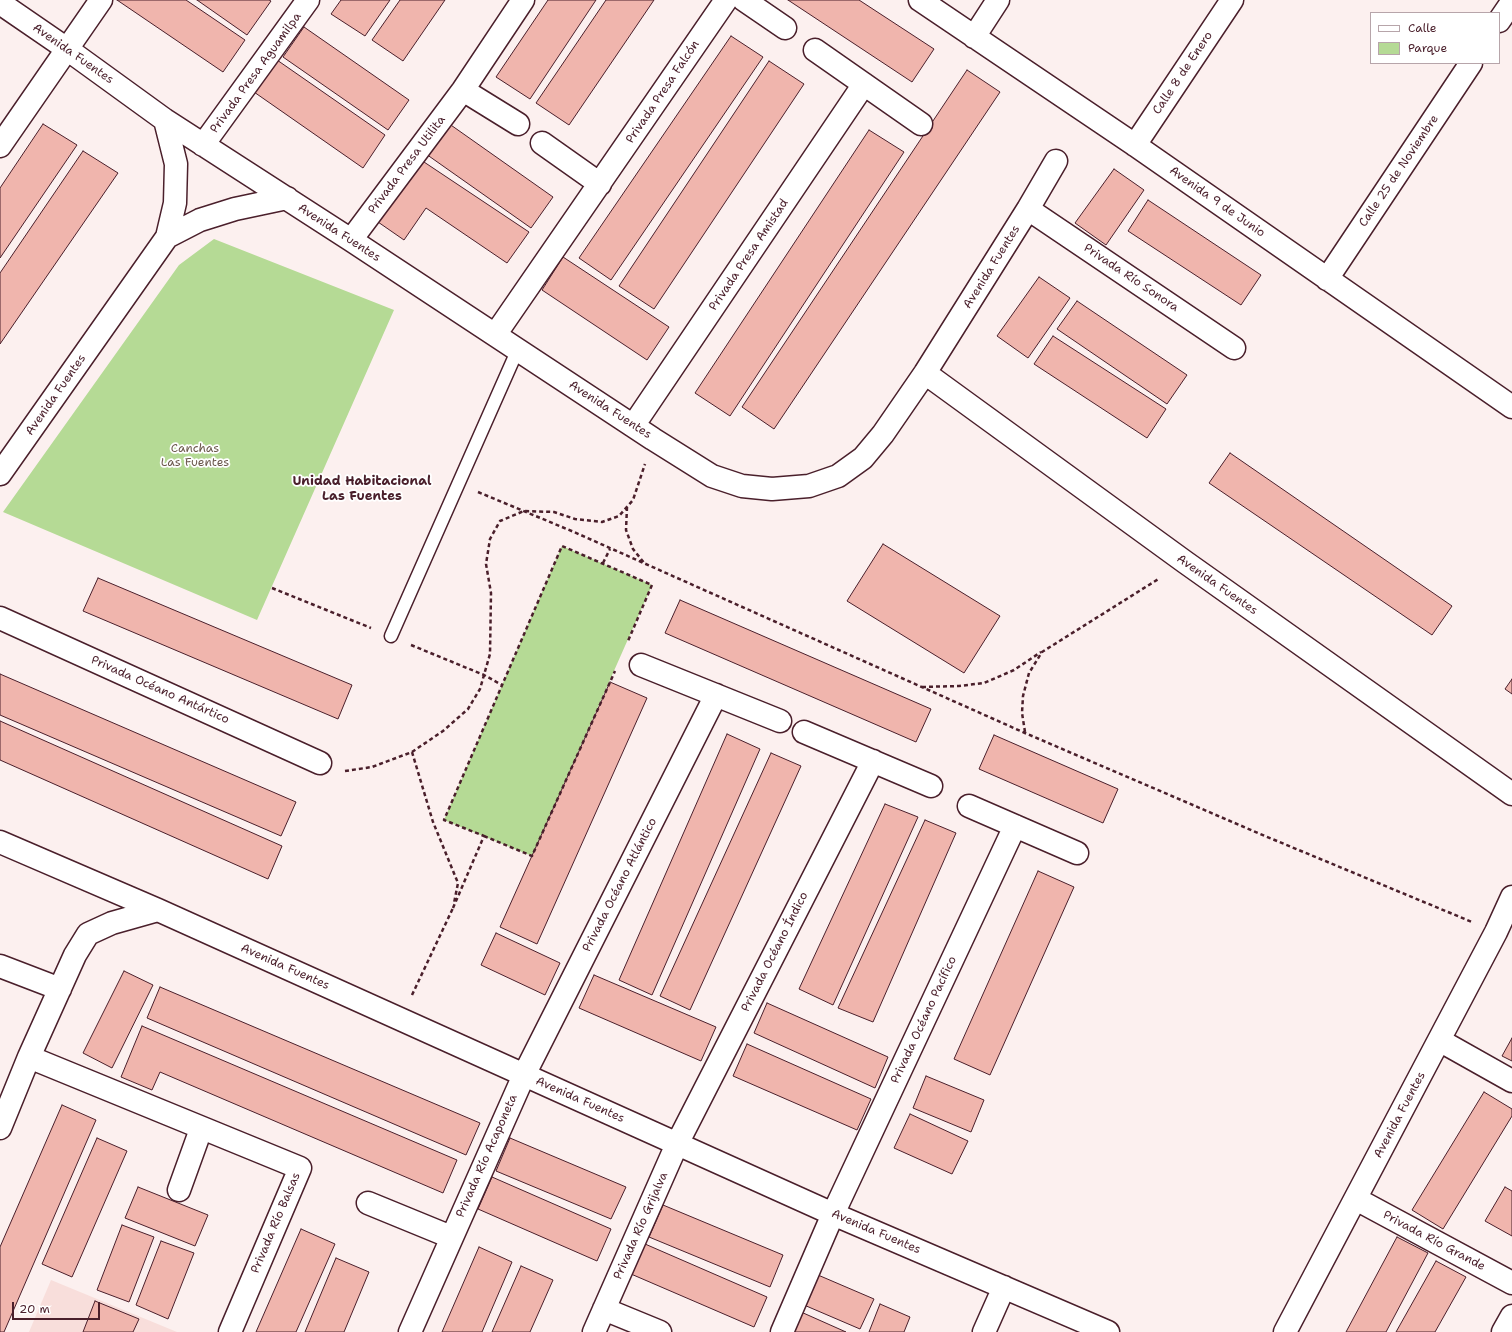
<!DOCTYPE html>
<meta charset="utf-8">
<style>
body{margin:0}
#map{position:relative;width:1512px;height:1332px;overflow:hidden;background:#fcf0ef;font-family:"Shantell Sans",sans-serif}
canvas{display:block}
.legend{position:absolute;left:1370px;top:12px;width:130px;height:52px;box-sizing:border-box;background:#fff;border:1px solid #b7a5aa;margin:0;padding:5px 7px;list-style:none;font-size:12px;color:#4a1f2b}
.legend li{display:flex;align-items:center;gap:8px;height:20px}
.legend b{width:20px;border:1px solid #b7a5aa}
.scale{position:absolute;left:12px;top:1302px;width:88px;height:18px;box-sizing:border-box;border:2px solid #4a1f2b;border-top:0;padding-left:5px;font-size:12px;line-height:14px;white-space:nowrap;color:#4a1f2b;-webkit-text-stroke:3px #fff;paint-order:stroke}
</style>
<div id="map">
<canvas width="1512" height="1332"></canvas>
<ul class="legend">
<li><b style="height:5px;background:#fff"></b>Calle</li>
<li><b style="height:11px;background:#b5da95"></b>Parque</li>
</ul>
<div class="scale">20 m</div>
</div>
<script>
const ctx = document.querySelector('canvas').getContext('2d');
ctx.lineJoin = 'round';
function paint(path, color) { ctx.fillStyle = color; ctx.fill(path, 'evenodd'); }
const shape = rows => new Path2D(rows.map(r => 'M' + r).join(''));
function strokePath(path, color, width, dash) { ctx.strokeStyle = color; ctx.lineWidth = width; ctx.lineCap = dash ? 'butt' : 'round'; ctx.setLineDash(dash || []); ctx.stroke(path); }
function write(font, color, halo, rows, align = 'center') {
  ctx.font = font + ' "Shantell Sans",sans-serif'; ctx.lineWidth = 3.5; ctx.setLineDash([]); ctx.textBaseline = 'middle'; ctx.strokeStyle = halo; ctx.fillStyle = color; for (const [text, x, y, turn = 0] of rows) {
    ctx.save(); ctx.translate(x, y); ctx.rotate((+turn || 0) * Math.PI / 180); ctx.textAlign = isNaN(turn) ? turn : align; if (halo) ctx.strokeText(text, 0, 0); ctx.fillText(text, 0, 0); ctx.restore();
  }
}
const built = shape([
 [51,1280,177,1332,29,1332]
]);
const green = shape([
 [214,239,394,310,257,620,3,512,179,265],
 [562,546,652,585,532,856,444,820]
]);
const building = shape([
 [117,0,186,0,245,40,223,72,117,0],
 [197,0,269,0,271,1,247,35,197,0],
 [341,0,390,0,365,36,331,14,341,0],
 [400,0,445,0,403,61,372,40,400,0],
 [548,0,596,0,530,99,496,77,548,0],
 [606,0,654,0,569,125,536,103,606,0],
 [788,0,859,0,934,49,912,82,788,0],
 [304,27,409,100,388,130,283,57,304,27],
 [731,36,763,57,611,280,579,258,731,36],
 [277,60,385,135,363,168,254,92,277,60],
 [769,61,804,84,654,309,619,286,769,61],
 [967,70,1000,92,774,429,742,407,967,70],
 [448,123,553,197,531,228,426,154,448,123],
 [43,124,77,145,0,258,0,188,43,124],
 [869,130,904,152,730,416,695,393,869,130],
 [83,151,118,173,0,344,0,273,83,151],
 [421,160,529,232,507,263,426,208,404,240,378,222,421,160],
 [1114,169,1144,190,1106,245,1075,223,1114,169],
 [1148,200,1261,275,1241,305,1128,231,1148,200],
 [563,257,669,327,647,360,542,290,563,257],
 [1039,277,1070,298,1028,358,997,336,1039,277],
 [1077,301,1187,375,1167,404,1057,329,1077,301],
 [1053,336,1166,409,1147,438,1034,364,1053,336],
 [1230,453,1452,606,1432,635,1209,483,1230,453],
 [883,544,1000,616,964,673,847,601,883,544],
 [98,578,352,685,338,719,83,611,98,578],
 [680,600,931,709,916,742,665,633,680,600],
 [0,674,296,802,281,836,0,715,0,674],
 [1512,679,1512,694,1505,689,1512,679],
 [610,682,647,698,537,944,500,927,610,682],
 [0,721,282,846,268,879,0,760,0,721],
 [727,734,760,749,652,995,619,980,727,734],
 [994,735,1118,789,1103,823,979,769,994,735],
 [771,753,801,766,690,1010,660,996,771,753],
 [885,804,918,817,833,1005,799,989,885,804],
 [925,820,956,833,873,1022,838,1008,925,820],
 [1038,871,1074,887,990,1075,954,1059,1038,871],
 [496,933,560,963,545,995,481,965,496,933],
 [124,971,153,985,112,1068,83,1053,124,971],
 [594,975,716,1027,701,1061,579,1008,594,975],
 [160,987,480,1123,466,1155,147,1018,160,987],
 [767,1003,888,1057,875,1088,754,1033,767,1003],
 [142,1026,457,1160,443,1193,160,1072,152,1090,121,1077,142,1026],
 [1512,1038,1512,1061,1502,1056,1512,1038],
 [747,1044,871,1099,857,1130,733,1076,747,1044],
 [926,1076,984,1100,971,1132,913,1108,926,1076],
 [1484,1092,1512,1109,1512,1116,1443,1229,1412,1210,1484,1092],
 [62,1105,96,1120,4,1332,0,1332,0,1247,62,1105],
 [910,1114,968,1141,952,1174,894,1148,910,1114],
 [97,1138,127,1151,72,1277,42,1264,97,1138],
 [510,1138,626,1187,611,1219,496,1171,510,1138],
 [492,1177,611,1229,597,1261,478,1209,492,1177],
 [138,1187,208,1215,195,1246,125,1218,138,1187],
 [1505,1187,1512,1191,1512,1236,1485,1221,1505,1187],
 [663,1205,783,1255,770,1287,649,1237,663,1205],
 [122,1225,154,1237,129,1302,97,1290,122,1225],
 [301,1229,335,1244,296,1332,256,1332,301,1229],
 [1397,1237,1428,1253,1386,1332,1346,1332,1397,1237],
 [161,1241,194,1253,168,1319,136,1305,161,1241],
 [645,1244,767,1297,754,1327,631,1274,645,1244],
 [479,1247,512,1262,482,1332,442,1332,479,1247],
 [336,1258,369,1272,344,1332,305,1332,336,1258],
 [1436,1261,1466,1277,1435,1332,1396,1332,1436,1261],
 [521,1266,553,1280,530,1332,492,1332,521,1266],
 [818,1275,874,1299,860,1329,804,1305,818,1275],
 [95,1301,139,1319,133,1332,83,1332,95,1301],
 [880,1304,910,1317,904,1332,869,1332,880,1304],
 [801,1312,846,1332,792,1332,801,1312]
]);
const path = shape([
 [478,492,574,532,1025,733,1265,836,1472,922],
 [627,507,626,530,633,549,645,564],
 [603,563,610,549],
 [272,588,371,628],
 [411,645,484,675,502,685],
 [922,687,959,686,984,683,1014,670,1041,652],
 [1025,732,1022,713,1023,696,1029,673,1042,652,1160,578],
 [412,752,433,822,458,883,454,903],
 [345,771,372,767,412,752,443,731,468,709,480,689,490,654,491,593,486,564,490,539,500,521,524,511,554,512,575,519,602,522,619,516,633,500,645,464],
 [484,836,532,856,615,671],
 [453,908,484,836,444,820,562,546,652,585,628,641],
 [412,995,453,908]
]);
const lane = shape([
 [391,636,518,349]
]);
const street = shape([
 [744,0,785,28],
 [920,0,1135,145,1512,407],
 [0,3,67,49,165,120,351,240,653,439,712,476,742,486,772,489,809,486,838,476,863,458,883,434,925,373,1028,209,1056,161],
 [1499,21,1512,2],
 [974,37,998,0],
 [815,50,921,124],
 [463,90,518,124],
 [542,143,600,184],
 [203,145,308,0],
 [1135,145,1232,0],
 [0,146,101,0],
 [1028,209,1234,348],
 [167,237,200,220,235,209,287,198],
 [351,240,463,90,523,0],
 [1327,279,1471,63],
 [495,335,726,0],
 [925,373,1185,562,1512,794],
 [633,426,864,84],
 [0,474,167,237,175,203,176,164,165,120],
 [0,618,320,763],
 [641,665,780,721],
 [804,732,931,786],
 [969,806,1077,853],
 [0,842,158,910,833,1214,1108,1332],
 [0,966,60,989],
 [1439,1040,1512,1081],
 [29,1057,300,1168,230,1332],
 [0,1128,29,1057,75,955,88,934,112,923,158,910],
 [179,1190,201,1129],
 [1356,1199,1512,1283],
 [368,1203,451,1237],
 [604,1309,660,1332],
 [410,1332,524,1075,716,695],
 [594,1332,677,1144,873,761],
 [782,1332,833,1214,1015,826],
 [984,1332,1004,1287],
 [1285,1332,1496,932,1512,897],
 [1503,1332,1512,1316]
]);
const streetNames = [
 ["Avenida Fuentes",73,54,35],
 ["Privada Presa Aguamilpa",256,73,-54],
 ["Calle 8 de Enero",1183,73,-56],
 ["Privada Presa Falcón",663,92,-56],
 ["Privada Presa Utilita",407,165,-53],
 ["Calle 25 de Noviembre",1399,171,-56],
 ["Avenida 9 de Junio",1217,202,35],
 ["Avenida Fuentes",339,233,33],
 ["Privada Presa Amistad",749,255,-56],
 ["Avenida Fuentes",992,267,-58],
 ["Privada Río Sonora",1131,278,34],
 ["Avenida Fuentes",56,395,-55],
 ["Avenida Fuentes",610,410,33],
 ["Avenida Fuentes",1217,585,35],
 ["Privada Océano Antártico",160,690,24],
 ["Privada Océano Atlántico",620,885,-63],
 ["Privada Océano Índico",775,952,-63],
 ["Avenida Fuentes",285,967,24],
 ["Privada Océano Pacífico",924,1020,-65],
 ["Avenida Fuentes",580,1100,24],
 ["Avenida Fuentes",1400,1115,-62],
 ["Privada Río Acaponeta",487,1156,-66],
 ["Privada Río Balsas",276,1223,-67],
 ["Privada Río Grijalva",641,1226,-66],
 ["Avenida Fuentes",876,1232,23],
 ["Privada Río Grande",1434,1241,28]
];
const parkNames = [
 ["Canchas",195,449],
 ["Las Fuentes",195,463]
];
const neighbourhoodNames = [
 ["Unidad Habitacional",362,482],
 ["Las Fuentes",362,497]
];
paint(built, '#f8dedb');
paint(green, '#b5da95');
paint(building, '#f0b5ad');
strokePath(building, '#4a1f2b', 1);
strokePath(lane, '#4a1f2b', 15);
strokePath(street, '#4a1f2b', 25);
strokePath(path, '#4a1f2b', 2.5, [4, 3]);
strokePath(lane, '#fff', 12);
strokePath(street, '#fff', 22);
write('12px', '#4a1f2b', '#fff', streetNames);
write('12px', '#6a574b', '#fff', parkNames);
write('bold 13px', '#4a1f2b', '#fff', neighbourhoodNames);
</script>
